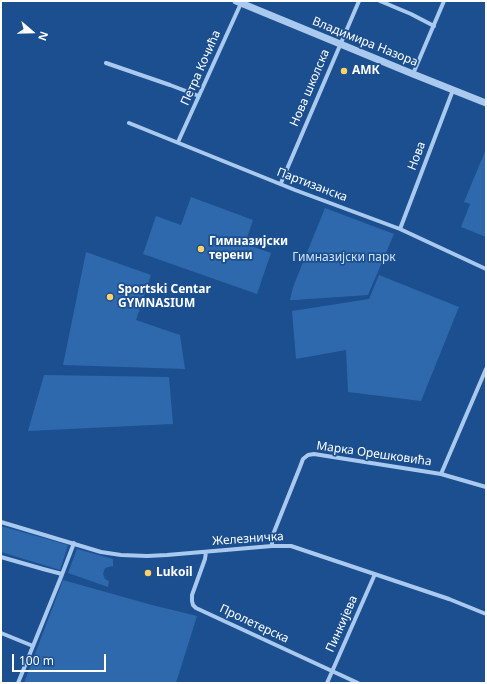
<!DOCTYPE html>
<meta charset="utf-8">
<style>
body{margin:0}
#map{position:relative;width:487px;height:684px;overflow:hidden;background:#1b4f8f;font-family:"Noto Sans",sans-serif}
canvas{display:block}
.frame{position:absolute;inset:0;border:2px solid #fff;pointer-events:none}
.north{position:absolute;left:12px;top:12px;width:40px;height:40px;-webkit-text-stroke:3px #1b4f8f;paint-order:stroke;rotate:110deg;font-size:11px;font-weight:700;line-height:16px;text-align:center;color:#fff}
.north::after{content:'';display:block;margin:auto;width:14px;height:18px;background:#fff;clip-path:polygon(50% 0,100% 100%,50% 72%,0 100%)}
.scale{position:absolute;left:12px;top:654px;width:94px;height:18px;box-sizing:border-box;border:2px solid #fff;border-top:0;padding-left:5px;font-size:12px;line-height:14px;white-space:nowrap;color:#fff;-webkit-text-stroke:3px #1b4f8f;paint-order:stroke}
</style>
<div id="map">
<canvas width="487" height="684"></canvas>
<div class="frame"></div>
<div class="north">N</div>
<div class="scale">100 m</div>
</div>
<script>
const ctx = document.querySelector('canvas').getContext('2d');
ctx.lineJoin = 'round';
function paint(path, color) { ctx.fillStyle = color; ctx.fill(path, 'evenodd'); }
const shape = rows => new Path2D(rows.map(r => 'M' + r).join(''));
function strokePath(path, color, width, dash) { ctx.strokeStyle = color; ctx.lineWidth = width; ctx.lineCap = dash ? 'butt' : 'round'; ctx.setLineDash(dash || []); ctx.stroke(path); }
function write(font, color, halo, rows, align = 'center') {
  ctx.font = font + ' "Noto Sans",sans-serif'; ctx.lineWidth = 3.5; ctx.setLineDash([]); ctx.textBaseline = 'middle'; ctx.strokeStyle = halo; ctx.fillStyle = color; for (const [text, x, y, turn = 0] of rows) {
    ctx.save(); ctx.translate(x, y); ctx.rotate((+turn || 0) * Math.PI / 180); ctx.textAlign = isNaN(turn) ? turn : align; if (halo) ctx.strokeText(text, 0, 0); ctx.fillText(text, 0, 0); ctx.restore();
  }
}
const green = shape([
 [486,149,486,237,461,227,470,204,464,202],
 [191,197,253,220,245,244,271,253,257,294,143,254,156,216,181,225],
 [325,208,394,234,368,295,295,300,290,300,293,287],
 [86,252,151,275,136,320,180,335,185,369,63,365],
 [379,275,459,307,421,401,348,392,346,350,296,359,292,311,369,299],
 [44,375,169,377,173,424,28,431],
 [1,526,68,545,60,570,1,552],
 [77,549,113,559,113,566,105,568,103,574,105,579,109,581,108,587,68,573],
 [63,580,152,605,197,616,176,683,24,683]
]);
const minor = shape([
 [380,1,411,14,434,26],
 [106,63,170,85,199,96],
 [413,74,444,1],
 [129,123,295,190,400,229,486,269],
 [178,142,242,1],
 [281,183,359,1],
 [400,229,453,90],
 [441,474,486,369],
 [1,522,101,552,121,555,147,556,167,555,272,546,291,546,449,599,486,614],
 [272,546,272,537,300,467,303,459,308,455,314,454,441,474,486,487],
 [206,552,205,559,192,595,192,601,193,605,196,608,358,683],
 [1,557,43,569,62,574],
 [1,633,33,646],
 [18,683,61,577,74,543],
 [327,683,375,574]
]);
const tertiary = shape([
 [236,1,413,74,486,103]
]);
const markers = [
 [344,71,4,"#ffd166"],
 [201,249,4,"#ffd166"],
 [110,297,4,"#ffd166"],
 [148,573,4,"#ffd166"]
];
const streetNames = [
 ["Владимира Назора",365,42,22],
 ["Петра Кочића",201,68,-66],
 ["Нова школска",310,88,-67],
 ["Нова",417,156,-69],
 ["Партизанска",312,185,21],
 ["Марка Орешковића",374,454,8],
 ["Железничка",248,539,-4],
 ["Пролетерска",254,624,25],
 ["Пинкијева",342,624,-66]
];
const poiNames = [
 ["АМК",352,71],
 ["Гимназијски",209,242],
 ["терени",209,256],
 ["Sportski Centar",118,290],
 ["GYMNASIUM",118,304],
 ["Lukoil",156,573]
];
const parkNames = [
 ["Гимназијски парк",344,258]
];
paint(green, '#2e69ad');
strokePath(minor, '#a9c9ee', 4);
strokePath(tertiary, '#a9c9ee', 7);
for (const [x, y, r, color] of markers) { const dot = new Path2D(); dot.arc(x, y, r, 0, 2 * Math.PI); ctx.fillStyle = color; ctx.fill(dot); strokePath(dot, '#1b4f8f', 1.5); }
write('12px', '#fff', '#1b4f8f', streetNames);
write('bold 12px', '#fff', '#1b4f8f', poiNames, 'left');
write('12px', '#cfe3fa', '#1b4f8f', parkNames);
</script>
